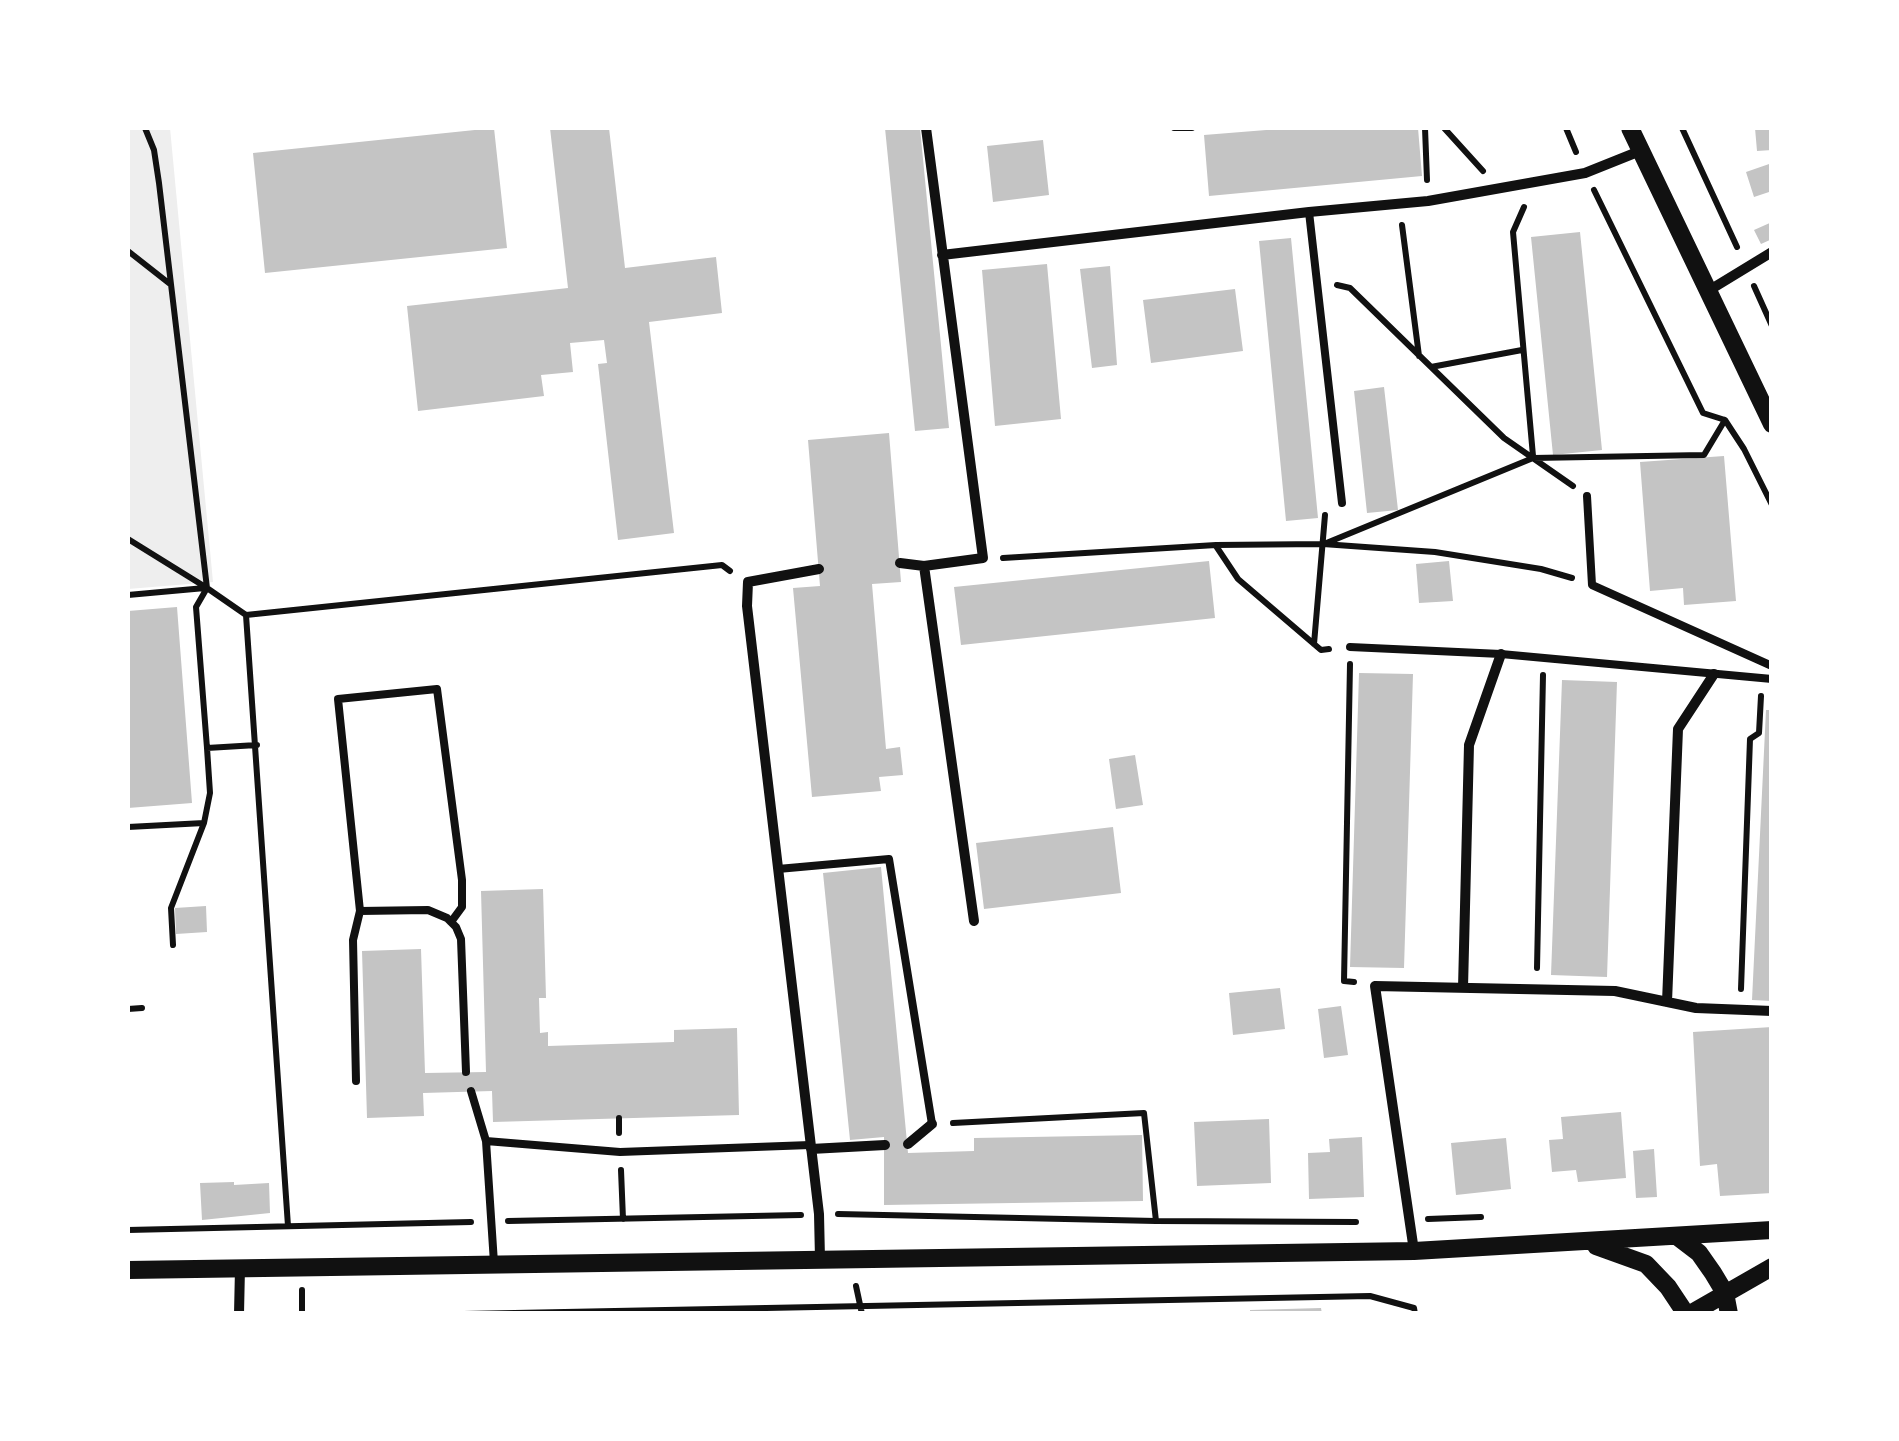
<!DOCTYPE html>
<style>
body{margin:0}
#map{position:relative;width:1899px;height:1441px;overflow:hidden;background:#fff;font-family:"Roboto Condensed",sans-serif}
canvas{display:block}
.frame{position:absolute;inset:0;border:130px solid #fff;pointer-events:none}
</style>
<div id="map">
<canvas width="1899" height="1441"></canvas>
<div class="frame"></div>
</div>
<script>
const ctx = document.querySelector('canvas').getContext('2d');
ctx.lineJoin = 'round';
function paint(path, color) { ctx.fillStyle = color; ctx.fill(path, 'evenodd'); }
const shape = rows => new Path2D(rows.map(r => 'M' + r).join(''));
function strokePath(path, color, width, dash) { ctx.strokeStyle = color; ctx.lineWidth = width; ctx.lineCap = dash ? 'butt' : 'round'; ctx.setLineDash(dash || []); ctx.stroke(path); }
const green = shape([
 [128,128,170,128,213,582,128,589]
]);
const building = shape([
 [494,128,507,248,265,273,253,153],
 [550,128,609,128,625,268,716,257,722,313,649,322,674,533,618,540,598,364,607,363,604,340,570,343,573,372,541,375,544,396,418,411,407,306,568,288],
 [885,128,920,128,949,428,915,431],
 [1291,128,1418,128,1422,176,1209,196,1204,135],
 [1755,128,1772,128,1772,150,1757,151],
 [1043,140,1049,195,993,202,987,146],
 [1772,163,1772,191,1754,197,1746,172],
 [1772,222,1772,239,1761,244,1754,230],
 [1580,232,1602,450,1553,455,1531,237],
 [1291,238,1318,518,1286,521,1259,241],
 [1047,264,1061,419,995,426,982,270],
 [1110,266,1117,365,1092,368,1080,269],
 [1235,289,1243,351,1151,363,1143,300],
 [1384,387,1398,510,1367,513,1354,391],
 [889,433,901,582,872,584,886,749,900,747,903,775,879,777,881,791,812,797,793,588,820,586,808,440],
 [1724,456,1736,601,1684,605,1683,588,1650,591,1640,462],
 [1209,561,1215,618,961,645,954,587],
 [1449,561,1453,601,1419,603,1416,564],
 [177,607,192,803,128,808,128,611],
 [1359,673,1413,674,1404,968,1350,967],
 [1562,680,1617,682,1607,977,1551,975],
 [1766,710,1772,710,1772,1001,1752,1000],
 [1135,755,1143,805,1116,809,1109,759],
 [1113,827,1121,893,984,909,976,843],
 [881,867,908,1153,974,1151,974,1138,1142,1135,1143,1201,884,1205,884,1137,850,1140,823,873],
 [543,889,546,998,539,998,540,1033,548,1032,548,1046,674,1042,674,1030,737,1028,739,1115,493,1122,492,1091,423,1093,424,1116,367,1118,362,951,421,949,425,1073,486,1072,481,891],
 [206,906,207,932,176,934,175,908],
 [1280,988,1285,1029,1233,1035,1229,993],
 [1341,1006,1348,1055,1324,1058,1318,1009],
 [1772,1027,1772,1193,1720,1196,1717,1164,1700,1166,1693,1032],
 [1621,1112,1626,1178,1578,1182,1576,1170,1552,1172,1549,1140,1563,1139,1561,1117],
 [1269,1119,1271,1183,1197,1186,1194,1122],
 [1362,1137,1364,1197,1309,1199,1308,1153,1330,1152,1329,1139],
 [1506,1138,1511,1189,1456,1195,1451,1143],
 [1654,1149,1657,1197,1636,1198,1633,1151],
 [234,1182,234,1185,269,1183,270,1213,202,1220,200,1183],
 [1321,1308,1322,1314,1250,1314,1250,1310]
]);
const path = shape([
 [145,128,154,150,159,183,207,588,246,615,722,565,730,571],
 [1174,128,1192,128],
 [1425,128,1427,180],
 [1444,128,1483,171],
 [1566,128,1576,152],
 [1682,128,1737,247],
 [1594,190,1703,413,1725,420,1744,449,1772,505],
 [1524,207,1513,232,1533,456],
 [1402,225,1419,356],
 [128,251,170,284],
 [1337,285,1350,288,1504,438,1573,486],
 [1754,286,1772,326],
 [1431,367,1522,350],
 [128,539,207,588],
 [1324,544,1533,458,1704,455,1725,420],
 [1216,546,1238,579,1321,650,1329,649],
 [1003,558,1216,545,1323,544,1435,552,1541,569,1572,578],
 [207,588,196,607,207,748],
 [128,595,205,588],
 [246,615,288,1226],
 [1314,644,1325,515],
 [1350,664,1344,981,1354,982],
 [128,827,204,823],
 [173,945,171,908,204,823,210,793,207,748,257,745],
 [1537,968,1543,675],
 [1741,989,1750,739,1759,733,1761,696],
 [128,1009,142,1008],
 [619,1118,619,1133],
 [953,1123,1144,1113,1156,1221],
 [621,1170,623,1219],
 [838,1214,1156,1221,1356,1222],
 [1428,1219,1481,1217],
 [508,1221,801,1215],
 [128,1230,471,1222],
 [856,1286,862,1314],
 [302,1290,302,1314],
 [464,1314,1370,1296,1414,1308,1415,1314]
]);
const service = shape([
 [1309,212,1342,503],
 [1587,496,1592,585,1772,666],
 [1350,647,1501,654,1772,679],
 [778,869,889,859,932,1124],
 [360,911,338,699,437,689,462,880,462,907,451,922],
 [356,1081,353,940,360,911,428,910,447,918,456,927,461,939,466,1072],
 [471,1091,486,1141],
 [494,1263,486,1141,620,1152,810,1145]
]);
const minor = shape([
 [942,255,1309,212,1428,201,1585,173,1640,151],
 [1708,291,1772,252],
 [900,563,924,566,983,558,926,128],
 [924,566,974,921],
 [819,569,748,582,747,606,819,1214,820,1259],
 [1463,988,1469,745,1501,654],
 [1667,1002,1678,729,1714,674],
 [908,1144,932,1124],
 [811,1149,885,1145],
 [1414,1251,1375,986,1615,991,1696,1008,1772,1011],
 [239,1314,240,1268]
]);
const tertiary = shape([
 [1630,128,1772,424],
 [1678,1237,1699,1253,1713,1273,1725,1293,1729,1314],
 [1596,1246,1646,1264,1668,1287,1686,1314],
 [128,1270,1414,1251,1772,1230],
 [1690,1314,1772,1267]
]);
paint(green, '#eee');
paint(building, '#c4c4c4');
strokePath(path, '#111', 6);
strokePath(service, '#111', 8);
strokePath(minor, '#111', 10);
strokePath(tertiary, '#111', 18);
</script>
